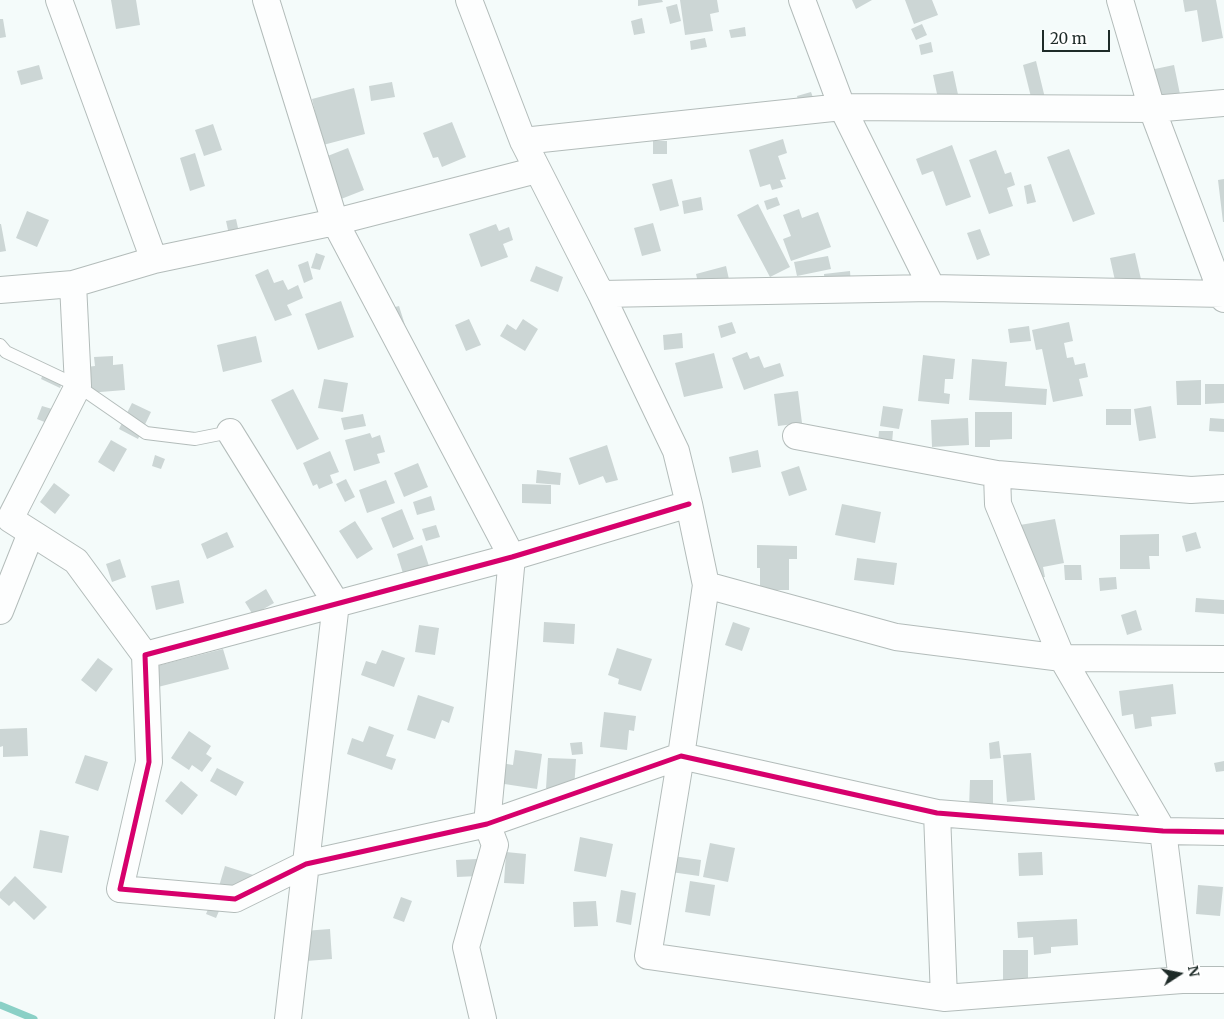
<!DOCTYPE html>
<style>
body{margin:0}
#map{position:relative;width:1224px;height:1019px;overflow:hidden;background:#f4fbfa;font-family:Merriweather,serif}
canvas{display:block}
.north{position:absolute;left:1154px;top:949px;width:50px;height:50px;-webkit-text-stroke:4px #fff;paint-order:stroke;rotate:79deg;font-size:14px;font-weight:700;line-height:20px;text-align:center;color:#1e2b28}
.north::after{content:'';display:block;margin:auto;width:18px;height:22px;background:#1e2b28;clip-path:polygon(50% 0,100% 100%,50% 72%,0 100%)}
.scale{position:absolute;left:1042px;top:30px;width:68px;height:22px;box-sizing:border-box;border:2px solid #1e2b28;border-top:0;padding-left:6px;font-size:15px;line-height:18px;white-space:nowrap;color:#1e2b28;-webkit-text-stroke:4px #fff;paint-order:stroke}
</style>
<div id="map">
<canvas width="1224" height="1019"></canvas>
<div class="north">N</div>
<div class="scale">20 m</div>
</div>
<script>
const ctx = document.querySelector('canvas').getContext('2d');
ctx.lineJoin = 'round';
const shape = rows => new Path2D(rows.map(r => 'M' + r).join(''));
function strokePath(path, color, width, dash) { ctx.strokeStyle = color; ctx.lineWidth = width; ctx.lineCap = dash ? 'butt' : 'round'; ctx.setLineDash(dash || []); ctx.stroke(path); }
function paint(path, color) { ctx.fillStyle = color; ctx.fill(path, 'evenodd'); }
const stream = shape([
 [0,1005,34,1019]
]);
const building = shape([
 [111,0,136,0,140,25,116,29],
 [638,0,662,0,663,2,638,6],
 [680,0,717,0,719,12,710,14,713,31,685,35],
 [852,0,872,0,856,9],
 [905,0,932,0,938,15,914,24],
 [1183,0,1216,0,1223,38,1202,42,1197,10,1185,12],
 [677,4,681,21,670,24,666,7],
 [642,18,645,33,634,35,631,21],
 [0,19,3,19,6,37,0,38],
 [922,24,927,35,916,40,911,29],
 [745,27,746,36,731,38,729,30],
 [705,38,707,47,691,50,690,41],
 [931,42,933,52,921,55,919,45],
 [1036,61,1045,98,1032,101,1023,65],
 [39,65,43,79,21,85,17,71],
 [1174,65,1181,99,1156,104,1150,70],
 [953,71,960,104,940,108,933,75],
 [392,82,395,97,371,101,369,86],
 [354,88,365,134,323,145,312,99],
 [811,92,816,106,801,111,797,96],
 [452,122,466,157,442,167,438,157,433,158,423,133],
 [213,124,222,150,204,156,195,130],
 [783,139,787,153,778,156,786,179,780,180,783,187,772,190,770,184,760,187,749,150],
 [653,141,667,141,667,154,653,154],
 [952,145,971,197,946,206,933,171,922,175,916,159],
 [348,148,364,190,336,201,320,159],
 [1069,149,1095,214,1073,222,1047,157],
 [996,150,1005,174,1011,172,1015,185,1007,188,1013,206,989,214,969,160],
 [195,153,205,186,190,191,180,158],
 [672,179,679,206,660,211,652,184],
 [1224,179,1224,222,1223,222,1218,180],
 [1031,184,1036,202,1027,204,1024,186],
 [701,197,703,210,684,214,682,201],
 [777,197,780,205,767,210,764,201],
 [758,204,790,267,770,277,737,215],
 [799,209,802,218,818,212,831,247,791,261,783,239,791,236,783,215],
 [27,211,49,220,37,247,16,238],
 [236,219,240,237,230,239,226,221],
 [653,223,661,251,642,256,634,228],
 [0,224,1,224,6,251,0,252],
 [496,224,499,231,509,227,513,240,503,244,508,257,481,267,469,234],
 [980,229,990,255,977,260,967,233],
 [316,253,325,256,320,270,311,268],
 [1135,253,1143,288,1118,294,1110,258],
 [828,256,831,269,797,276,794,262],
 [308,261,313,279,304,283,298,265],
 [536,266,563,277,558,292,530,281],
 [726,266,730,284,700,291,696,274],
 [268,269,274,283,283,280,288,290,298,285,303,298,287,305,292,315,275,321,255,275],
 [850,271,851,286,825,289,824,274],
 [341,301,354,337,318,350,305,314],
 [399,306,405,325,390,329,384,310],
 [469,319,481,345,466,351,455,325],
 [523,319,538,329,525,351,500,336,507,324,516,330],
 [732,322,736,333,721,338,718,326],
 [1069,322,1073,341,1064,343,1067,358,1073,357,1075,365,1085,363,1088,377,1079,379,1083,396,1053,402,1042,349,1036,350,1032,330],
 [1029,326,1031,341,1010,343,1008,329],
 [682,333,683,348,664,350,663,335],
 [256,336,262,362,223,372,217,345],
 [747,352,750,359,759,356,764,368,780,363,784,376,744,390,732,358],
 [714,353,723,388,684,397,675,363],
 [923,355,955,359,953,379,945,379,944,393,950,394,949,404,918,401],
 [113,356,113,365,123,364,125,390,88,393,86,367,95,366,94,357],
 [972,359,1007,362,1005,386,1047,389,1046,405,969,400],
 [46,368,65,377,60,388,41,379],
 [324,379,348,383,343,412,318,408],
 [1201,380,1201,405,1177,405,1176,381],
 [1205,384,1224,384,1224,403,1205,404],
 [293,389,319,439,297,450,271,400],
 [798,391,802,423,778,426,774,394],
 [132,403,151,412,138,439,119,429],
 [42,406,52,409,47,423,37,419],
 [883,406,903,409,899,429,880,426],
 [1151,406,1156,438,1139,441,1134,409],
 [1106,409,1131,409,1131,425,1106,425],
 [975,412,1012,412,1012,439,990,440,990,447,975,447],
 [363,414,366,426,344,430,341,418],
 [968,418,969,445,932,447,931,420],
 [1210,418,1224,419,1224,432,1209,431],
 [879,431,893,431,891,456,877,456],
 [370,433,372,438,380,435,385,452,377,454,380,463,354,471,345,440],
 [111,440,127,449,114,472,98,462],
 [607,445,618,480,606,483,603,476,579,485,569,458],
 [758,450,761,467,732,473,729,457],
 [330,451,339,472,330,475,333,483,319,489,317,484,313,486,303,463],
 [155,455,165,459,161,469,152,466],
 [418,463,428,487,404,497,394,473],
 [799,466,807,490,789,496,781,472],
 [537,470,561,473,560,485,536,483],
 [346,479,355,497,345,502,336,484],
 [386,480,395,503,367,513,359,490],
 [54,483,70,495,55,514,40,502],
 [522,484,551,485,551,504,522,503],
 [431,496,435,510,417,515,413,502],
 [842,504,881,512,875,543,835,535],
 [402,509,414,539,393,548,381,518],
 [1055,519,1064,563,1043,567,1045,577,1031,580,1020,525],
 [355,521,373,549,357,559,339,531],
 [436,525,440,537,426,541,422,529],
 [227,532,234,547,207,559,201,544],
 [1196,532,1201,548,1186,552,1182,536],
 [1159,534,1159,556,1149,556,1150,569,1120,569,1120,535],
 [422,545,432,575,406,583,397,554],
 [757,545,797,546,797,559,789,559,789,590,760,590,760,568,757,568],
 [857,558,897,563,894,585,854,580],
 [120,559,126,577,112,582,106,564],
 [1064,565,1081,565,1082,580,1065,580],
 [1116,577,1117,589,1100,591,1099,578],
 [179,580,184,603,156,610,151,586],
 [266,589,274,603,253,615,245,602],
 [1196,598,1224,600,1224,614,1195,612],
 [1136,610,1142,630,1127,635,1121,615],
 [544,622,575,624,574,644,543,642],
 [733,622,750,628,742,651,725,645],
 [419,625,439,628,435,655,415,652],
 [617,648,652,659,641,691,618,684,619,679,608,675],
 [223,649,229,669,154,688,149,668],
 [382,650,405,658,394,687,361,675,366,661,376,664],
 [98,658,113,669,96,692,81,680],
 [1173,684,1176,714,1151,717,1152,726,1135,729,1133,714,1122,716,1119,691],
 [418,695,454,707,449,723,442,720,435,739,407,730],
 [604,712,636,716,634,731,629,730,627,750,600,747],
 [369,726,394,735,386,756,396,759,392,770,347,754,352,738,363,742],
 [27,728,28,756,3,757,3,746,0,747,0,729],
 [189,731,211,746,206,754,212,758,202,772,192,765,189,770,171,758],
 [999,741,1001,758,990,759,989,743],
 [582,742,583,754,572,755,570,743],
 [515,750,542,754,537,789,498,783,501,763,513,765],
 [1031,753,1035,800,1007,802,1003,755],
 [85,755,108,762,98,791,75,783],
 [548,758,576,759,574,790,546,788],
 [1224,761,1224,771,1216,772,1214,763],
 [217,768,244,782,236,796,210,781],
 [970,780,993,780,993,808,969,808],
 [181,781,198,795,182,815,165,801],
 [40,830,69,836,62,873,33,868],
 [580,837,613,844,606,877,574,871],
 [710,843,735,848,728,882,703,877],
 [506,852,526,854,524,884,504,883],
 [1042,852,1043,875,1019,876,1018,853],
 [673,856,701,860,699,876,671,872],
 [477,859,478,876,457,877,456,860],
 [225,866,266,879,217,893],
 [15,876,47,907,34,920,14,901,9,906,0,898,0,892],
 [690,881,715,885,710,916,685,912],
 [1198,885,1223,887,1220,916,1196,914],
 [621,890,636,893,631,925,616,922],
 [401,897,412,901,404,922,393,918],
 [596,901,598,926,574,927,573,902],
 [209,907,219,911,216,918,206,914],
 [1077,919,1078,945,1051,947,1051,953,1034,955,1033,937,1018,938,1017,922],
 [330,929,332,959,306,961,304,931],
 [1003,950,1028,950,1028,985,1003,985]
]);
const lane = shape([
 [0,345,6,352,78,386,146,433,195,439,230,432]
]);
const street = shape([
 [59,0,154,260],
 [266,0,335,222,512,557,487,824,495,845,466,947,483,1019],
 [469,0,523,141,601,294,676,451,689,504,706,585,681,756,648,956,944,998,1182,980,1222,980],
 [802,0,842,107,932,288],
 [1120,0,1152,109,1224,299],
 [523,141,842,107,1152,109,1224,103],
 [73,284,78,386,10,519,76,561,145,655],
 [0,290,73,284,154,260,335,222,537,170],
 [601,294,932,288,1224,294],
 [230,432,336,603,288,1019],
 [796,436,997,474],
 [689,504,512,557,145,655,149,762,120,889,235,899,306,864,487,824,681,756,937,813,1163,831,1224,832],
 [706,585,896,637,1062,658,1224,659],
 [0,611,31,533],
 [937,813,944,998],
 [1182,980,1163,831,1062,658,998,504,997,474,1191,490,1224,488]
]);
const cycleway = shape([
 [689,504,512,557,145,655,149,762,120,889,235,899,306,864,487,824,681,756,937,813,1163,831,1224,832]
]);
strokePath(stream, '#8ad0c6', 7);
paint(building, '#ccd6d5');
strokePath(lane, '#b3bcba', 14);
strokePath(street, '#b3bcba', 28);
strokePath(lane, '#fdfefe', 12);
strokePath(street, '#fdfefe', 26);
strokePath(cycleway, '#d6006c', 5);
</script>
